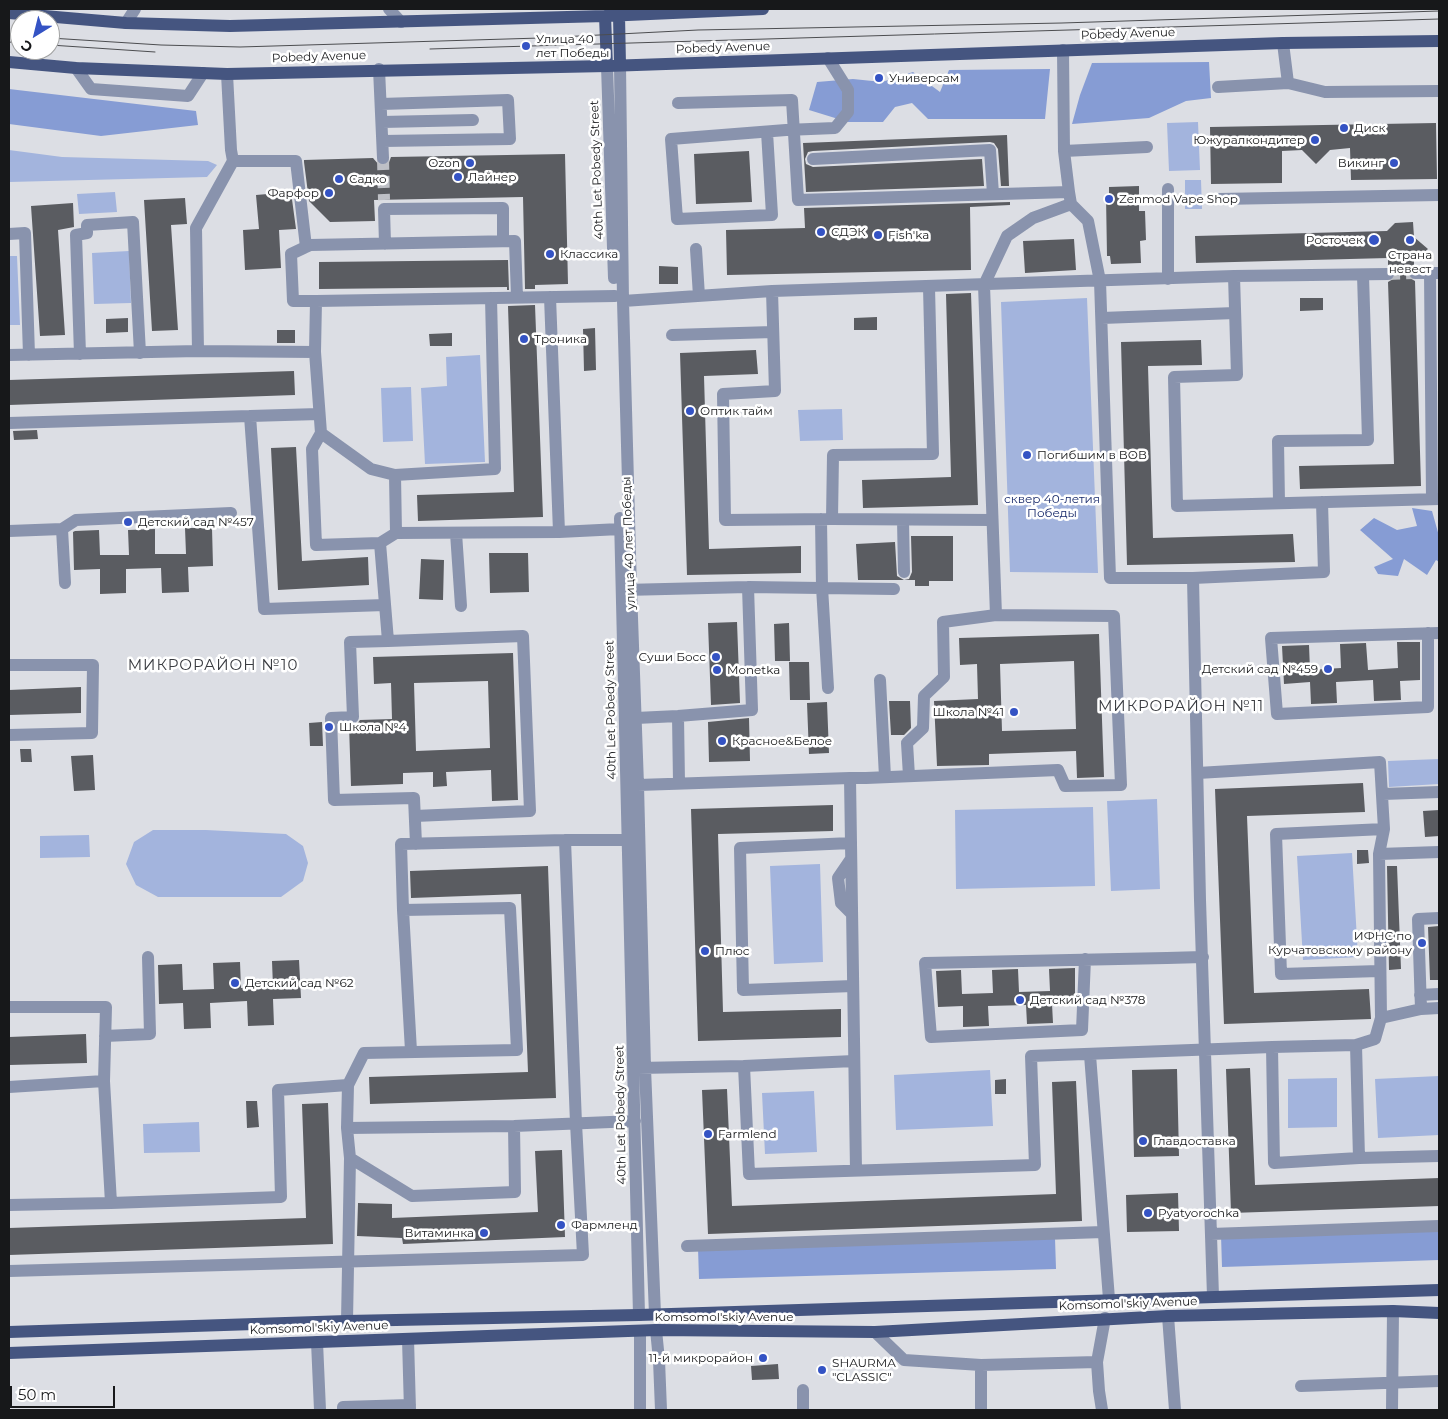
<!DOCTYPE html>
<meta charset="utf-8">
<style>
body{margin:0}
#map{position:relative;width:1448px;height:1419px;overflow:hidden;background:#dcdee4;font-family:Montserrat,sans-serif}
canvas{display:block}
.frame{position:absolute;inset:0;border:10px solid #17181a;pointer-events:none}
.north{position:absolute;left:10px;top:10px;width:50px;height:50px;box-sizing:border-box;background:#fff;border:1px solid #a2a3a3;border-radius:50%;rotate:216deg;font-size:14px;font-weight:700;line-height:20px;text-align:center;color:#17181a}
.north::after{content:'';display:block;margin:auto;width:18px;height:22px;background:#3453c4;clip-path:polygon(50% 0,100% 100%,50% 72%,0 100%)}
.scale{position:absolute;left:10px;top:1386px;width:105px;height:22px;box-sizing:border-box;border:2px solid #17181a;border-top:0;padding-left:6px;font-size:15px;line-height:18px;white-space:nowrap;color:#17181a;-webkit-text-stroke:4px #fff;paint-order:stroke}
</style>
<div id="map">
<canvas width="1448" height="1419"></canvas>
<div class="frame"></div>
<div class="north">С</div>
<div class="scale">50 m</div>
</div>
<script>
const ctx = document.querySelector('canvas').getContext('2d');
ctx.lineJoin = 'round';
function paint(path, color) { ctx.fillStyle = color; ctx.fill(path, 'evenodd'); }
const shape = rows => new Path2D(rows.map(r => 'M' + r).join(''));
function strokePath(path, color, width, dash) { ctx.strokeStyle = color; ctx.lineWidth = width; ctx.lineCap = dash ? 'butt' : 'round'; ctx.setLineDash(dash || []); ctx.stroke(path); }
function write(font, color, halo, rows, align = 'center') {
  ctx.font = font + ' Montserrat,sans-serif'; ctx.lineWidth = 5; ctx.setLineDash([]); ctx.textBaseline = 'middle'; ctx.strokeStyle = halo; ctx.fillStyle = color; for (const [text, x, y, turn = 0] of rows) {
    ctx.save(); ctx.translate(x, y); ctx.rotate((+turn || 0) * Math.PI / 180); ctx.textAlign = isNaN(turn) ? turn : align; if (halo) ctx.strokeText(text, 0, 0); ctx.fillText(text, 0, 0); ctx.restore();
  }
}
const green = shape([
 [1198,122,1200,170,1169,171,1167,123],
 [9,150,62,157,208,161,217,165,207,177,9,182],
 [1185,180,1201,180,1202,209,1185,209],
 [115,192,117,212,79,214,77,194],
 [129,251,131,303,94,304,92,253],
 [9,256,17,256,20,325,9,325],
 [1087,298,1098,573,1010,572,1001,302],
 [480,355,485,462,425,464,421,388,447,386,446,357],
 [411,387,413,441,383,442,381,388],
 [842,409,843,440,800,441,798,410],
 [1439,759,1439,784,1389,787,1388,761],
 [1157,799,1160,889,1111,891,1107,801],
 [1093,807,1095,886,956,889,955,810],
 [153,830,206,830,286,834,303,846,308,863,303,881,281,897,158,897,136,885,126,864,134,842],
 [89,835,90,857,40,858,40,836],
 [1352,853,1358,957,1303,960,1297,856],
 [820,864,823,962,774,964,770,866],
 [990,1070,993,1126,896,1130,894,1075],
 [1439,1076,1439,1135,1378,1138,1375,1079],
 [1337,1078,1337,1127,1288,1128,1288,1079],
 [814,1091,817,1152,765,1154,762,1093],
 [199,1122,200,1152,144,1153,143,1124]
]);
const forest = shape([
 [1209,62,1211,98,1186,101,1149,118,1072,124,1080,95,1092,63],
 [1050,69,1045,119,928,119,912,103,895,107,883,122,848,122,809,110,817,82,853,79,882,82,913,72,940,92,949,70],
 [9,89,196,111,198,125,101,136,9,124],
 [1412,508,1432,511,1439,536,1439,562,1436,560,1427,575,1404,559,1398,576,1378,574,1374,567,1393,559,1360,530,1374,518,1397,530,1417,526],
 [1439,1228,1439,1260,1222,1267,1221,1235],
 [1055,1238,1056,1269,699,1279,698,1248]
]);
const building = shape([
 [1436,123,1437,179,1351,180,1350,148,1330,150,1316,164,1302,150,1282,151,1282,183,1211,184,1210,127],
 [1007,135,1009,186,1001,186,998,149,994,143,990,142,813,151,808,152,805,159,806,164,813,167,982,159,984,186,806,192,803,143],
 [749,151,752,202,696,204,694,154],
 [565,154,568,284,535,285,535,289,525,289,523,197,374,200,375,221,330,222,309,201,304,162,304,160,373,158,379,165,383,166,388,165,391,157],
 [1139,186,1139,211,1145,211,1146,240,1140,241,1141,263,1111,264,1110,256,1107,256,1106,196,1109,196,1109,187],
 [291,192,296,229,279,230,281,268,245,270,243,230,259,229,256,195],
 [185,198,187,224,171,225,178,330,152,331,144,200],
 [1010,202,1010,205,970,207,971,270,727,275,726,230,805,228,804,208],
 [73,203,74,227,58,230,65,335,40,336,31,206],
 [1413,222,1414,237,1428,249,1414,261,1414,265,1408,269,1407,273,1408,277,1415,281,1421,486,1300,489,1299,466,1394,464,1388,282,1395,278,1395,270,1388,266,1388,258,1196,263,1195,236,1387,231,1395,223],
 [1074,239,1076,270,1025,273,1023,241],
 [508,260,509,290,507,290,507,287,319,289,319,262],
 [659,266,678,267,678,284,659,284],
 [971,293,978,505,863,508,862,480,951,477,946,294],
 [1300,298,1323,298,1323,310,1300,311],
 [535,305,543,517,418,521,417,495,514,492,508,306],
 [877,317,877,330,854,330,854,318],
 [128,318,128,332,106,333,106,319],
 [595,328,596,370,584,371,583,329],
 [277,330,295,330,295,343,277,343],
 [452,333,452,346,430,346,429,334],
 [1201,340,1202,365,1148,366,1153,538,1293,534,1295,562,1127,565,1121,342],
 [756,350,758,374,704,376,709,549,801,546,801,573,687,575,680,353],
 [294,371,295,395,9,405,9,380],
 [37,430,38,439,14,440,13,431],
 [296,447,302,561,368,557,369,585,278,590,271,448],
 [185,528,212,528,213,566,188,567,189,592,162,593,161,568,126,569,126,593,100,594,100,569,74,570,73,532,75,531,99,530,100,555,129,555,128,530,155,529,155,554,186,554],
 [911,536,953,536,953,581,929,581,929,586,915,586,915,580,858,580,856,544,895,542,897,576,904,580,909,579,912,572],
 [489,553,528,553,529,592,490,593],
 [421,559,444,560,443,600,419,599],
 [737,622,740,703,711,705,708,623],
 [789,623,790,661,775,661,774,624],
 [1099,634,1104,777,1077,778,1076,751,989,754,989,765,937,766,934,701,978,699,977,664,960,665,959,638],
 [1074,661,1076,729,1002,731,1000,664],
 [1397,642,1420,642,1420,680,1400,681,1401,700,1374,701,1373,680,1336,682,1337,703,1311,704,1310,682,1284,684,1282,646,1309,645,1310,670,1341,668,1340,644,1366,643,1368,670,1398,668],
 [513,653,518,800,492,801,491,770,446,772,447,786,433,787,433,772,403,773,403,784,351,786,349,725,357,724,360,720,392,719,391,683,374,684,373,657],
 [488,681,490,748,416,751,414,683],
 [789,662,809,662,810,700,790,700],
 [81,687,81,713,9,715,9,690],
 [889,701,910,701,911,728,904,735,891,735],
 [827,702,829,753,809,754,807,703],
 [749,718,750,761,709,762,708,722],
 [322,722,323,746,310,746,309,723],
 [20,749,31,749,32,762,21,762],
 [93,755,95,790,74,791,71,756],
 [1363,783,1365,812,1247,816,1254,993,1369,989,1371,1019,1224,1024,1215,789],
 [833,805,833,831,718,834,723,1012,841,1009,841,1037,698,1041,691,809],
 [1439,810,1439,836,1425,837,1423,811],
 [1357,850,1368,850,1369,863,1357,864],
 [548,866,556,1098,370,1104,369,1077,528,1072,521,894,411,898,410,871],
 [1387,866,1397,866,1401,969,1389,970],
 [1439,926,1439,980,1430,980,1428,927],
 [299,960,301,998,273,999,274,1025,248,1026,247,1001,210,1003,211,1028,184,1029,183,1003,159,1004,158,965,182,964,183,990,214,989,213,963,240,962,241,988,273,987,272,961],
 [1075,968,1075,1004,1052,1004,1053,1023,1027,1024,1026,1005,988,1006,989,1026,963,1027,963,1006,938,1007,936,971,961,970,962,994,993,993,992,970,1018,969,1019,992,1050,991,1049,969],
 [86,1034,87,1063,9,1065,9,1037],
 [1250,1068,1255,1185,1439,1178,1439,1206,1231,1213,1226,1069],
 [1177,1069,1179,1156,1134,1157,1132,1070],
 [1006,1079,1006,1094,995,1094,995,1080],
 [1076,1081,1082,1221,708,1234,702,1090,727,1089,732,1206,1056,1194,1052,1082],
 [246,1101,257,1101,259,1127,247,1128],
 [328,1103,333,1244,9,1255,9,1228,306,1218,302,1104],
 [562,1150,565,1237,403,1244,402,1238,357,1236,358,1203,392,1204,392,1218,538,1212,535,1151],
 [1178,1193,1179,1231,1127,1232,1126,1195],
 [778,1364,779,1379,752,1380,751,1366]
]);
const minorTunnel = shape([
 [383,158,384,200],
 [1388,274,1415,273]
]);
const minor = shape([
 [389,9,401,22],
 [126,23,135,9],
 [1283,43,1288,83],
 [1063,50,1064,151,1069,192,1071,204,1088,221,1100,281,1110,578,1193,578,1324,572,1322,502],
 [620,65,623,301,631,590,638,785,645,1068,655,1314],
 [607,66,614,278],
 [76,68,91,89,188,96,203,73],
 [379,69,383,158],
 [1218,87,1288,83,1325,92,1439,91],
 [678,103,792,100,798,200,1069,192],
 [381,104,508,100,510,139,383,141],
 [382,122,473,120],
 [767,132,772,215,677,219,671,139,786,130,835,128,848,112,848,90,828,58],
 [1064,151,1147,147],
 [813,159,990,150,993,194],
 [233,161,296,161,306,247],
 [1219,199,1439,195],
 [9,234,25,233,29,355],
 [385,244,384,209,503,208,503,241],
 [696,249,699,296],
 [1415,273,1439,273],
 [1430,273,1432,499],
 [1234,276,1237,375,1174,377,1177,506,1439,499],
 [1168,279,1168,189],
 [772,291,775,391,723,394,725,520,832,519,992,520],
 [550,297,559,532],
 [316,301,293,301,291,254,310,245,515,241,517,297],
 [623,301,772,291,1234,276,1388,274],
 [1102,318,1235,313],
 [672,335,773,332],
 [198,351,196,228,233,161,231,150,227,74],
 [315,352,321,433,371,469,395,475,396,533,559,532,620,529],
 [80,354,76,235,87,233,87,225,133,222,140,353],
 [9,355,198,351,315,352,316,301,615,296],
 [250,416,264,609,385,605],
 [9,423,319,414],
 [321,433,312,449,316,545,380,543,396,533],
 [395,475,495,469,491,298],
 [1279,503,1278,441,1368,440,1363,275],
 [620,518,639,1315],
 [821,519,822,587,828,688],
 [832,519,833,455,933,454,929,287],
 [903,520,904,572],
 [62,529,65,583],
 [9,531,62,529,76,520,231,513],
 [456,533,461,606],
 [380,543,388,641,523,636,530,811,415,816],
 [1193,578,1200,900,1213,1296],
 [624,590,748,587,894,589],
 [996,615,984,285,1007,236,1033,218,1071,204],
 [1428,633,1428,707,1277,714,1271,638,1439,633],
 [388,641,350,642,353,717,331,718,334,800,414,798,416,844],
 [9,665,93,665,92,733,9,735],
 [880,680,885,777],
 [678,716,679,783],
 [636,718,678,716,752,710,748,587],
 [850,778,866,778,1058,770,1065,786,1121,785,1114,616,996,615,943,622,944,677,924,696,923,728,907,743,909,776],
 [638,785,850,778,856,1170],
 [1383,794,1439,792],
 [851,843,740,848,743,990,853,986],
 [1379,854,1439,852],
 [851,859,838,878,841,903,852,914],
 [403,910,411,1051],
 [1439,918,1418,919,1421,1009,1439,1008],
 [1085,959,1082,1030,931,1037,925,963,1167,958,1203,957],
 [1379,971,1281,974,1276,834,1384,829],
 [1420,995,1439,994],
 [9,1007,106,1007,104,1081,111,1203],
 [1381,1018,1421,1009],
 [105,1036,150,1034,148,957],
 [1356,1045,1359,1158],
 [1272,1047,1274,1163,1359,1158,1439,1156],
 [1090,1055,1109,1299],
 [744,1066,749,1174,1035,1165,1031,1056,1272,1047,1356,1045,1375,1039,1381,1018,1379,854,1384,829,1380,762,1198,773],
 [638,1068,744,1066,854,1061],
 [9,1087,104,1081],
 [347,1128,514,1126,635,1121],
 [350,1158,412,1196,515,1192,514,1126],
 [9,1205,111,1203,281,1197,278,1090,348,1085],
 [1211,1234,1439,1226],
 [687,1246,1103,1232],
 [9,1271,583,1255,576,1123,565,840],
 [1168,1316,1175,1410],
 [347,1321,350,1158,347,1128,348,1085,364,1053,517,1050,510,908,403,910,401,844,565,840,635,840],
 [656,1330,659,1360,661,1410],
 [640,1331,640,1410],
 [875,1332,904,1360,981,1365,1097,1362],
 [408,1339,410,1410],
 [317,1342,320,1410],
 [1301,1386,1439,1381],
 [803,1390,803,1410],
 [343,1410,343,1407,410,1405],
 [981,1410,981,1365],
 [1102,1410,1099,1391,1097,1362,1105,1318],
 [1392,1410,1393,1311]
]);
const major = shape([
 [9,13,126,23,230,26,605,16,763,9],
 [619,15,620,65],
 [605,16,607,66],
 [9,62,76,68,227,74,607,66,1283,43,1439,41],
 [9,1332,347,1321,639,1315,1439,1290],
 [9,1353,656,1330,875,1332,1168,1316,1393,1311,1439,1313]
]);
const tram = shape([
 [50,38,161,45,240,47,540,38,698,30,1062,23,1439,11],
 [9,42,20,43],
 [50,45,155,52],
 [430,49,1439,19]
]);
const markers = [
 [526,46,5,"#3453c4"],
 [879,78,5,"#3453c4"],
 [1344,128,5,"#3453c4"],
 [1315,140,5,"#3453c4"],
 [470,163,5,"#3453c4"],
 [1394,163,5,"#3453c4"],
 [458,177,5,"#3453c4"],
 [339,179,5,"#3453c4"],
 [329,193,5,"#3453c4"],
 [1109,199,5,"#3453c4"],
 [821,232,5,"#3453c4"],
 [878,235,5,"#3453c4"],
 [1374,240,6,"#3453c4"],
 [1410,240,5,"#3453c4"],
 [550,254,5,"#3453c4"],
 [524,339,5,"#3453c4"],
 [690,411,5,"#3453c4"],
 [1027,455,5,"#3453c4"],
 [128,522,5,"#3453c4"],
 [716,657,5,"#3453c4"],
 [1328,669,5,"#3453c4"],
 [717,670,5,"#3453c4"],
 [1014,712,5,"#3453c4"],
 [329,727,5,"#3453c4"],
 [722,741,5,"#3453c4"],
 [1422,943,5,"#3453c4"],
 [705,951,5,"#3453c4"],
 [235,983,5,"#3453c4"],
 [1020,1000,5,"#3453c4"],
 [708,1134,5,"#3453c4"],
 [1143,1141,5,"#3453c4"],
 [1148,1213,5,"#3453c4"],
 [561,1225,5,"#3453c4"],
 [484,1233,5,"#3453c4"],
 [763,1358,5,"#3453c4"],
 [822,1370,5,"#3453c4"]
];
const streetNames = [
 ["Pobedy Avenue",1128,34,-2],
 ["Pobedy Avenue",723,48,-2],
 ["Pobedy Avenue",319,57,-2],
 ["40th Let Pobedy Street",597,170,-92],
 ["улица 40 лет Победы",629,543,-92],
 ["40th Let Pobedy Street",611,710,-91],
 ["40th Let Pobedy Street",621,1115,-91],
 ["Komsomol'skiy Avenue",1128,1304,-2],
 ["Komsomol'skiy Avenue",724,1317],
 ["Komsomol'skiy Avenue",319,1328,-2]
];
const poiNames = [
 ["Улица 40",536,39],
 ["лет Победы",536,53],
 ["Универсам",889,78],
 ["Диск",1354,128],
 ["Южуралкондитер",1305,140,"right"],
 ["Ozon",460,163,"right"],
 ["Викинг",1384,163,"right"],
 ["Лайнер",468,177],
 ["Садко",349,179],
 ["Фарфор",319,193,"right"],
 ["Zenmod Vape Shop",1119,199],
 ["СДЭК",831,232],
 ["Fish'ka",888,235],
 ["Росточек",1363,240,"right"],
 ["Классика",560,254],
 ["Страна",1410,255,"center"],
 ["невест",1410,269,"center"],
 ["Троника",534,339],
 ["Оптик тайм",700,411],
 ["Погибшим в ВОВ",1037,455],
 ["Детский сад №457",138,522],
 ["Суши Босс",706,657,"right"],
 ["Детский сад №459",1318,669,"right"],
 ["Monetka",727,670],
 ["Школа №41",1004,712,"right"],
 ["Школа №4",339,727],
 ["Красное&Белое",732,741],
 ["ИФНС по",1412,936,"right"],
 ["Курчатовскому району",1412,950,"right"],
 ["Плюс",715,951],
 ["Детский сад №62",245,983],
 ["Детский сад №378",1030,1000],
 ["Farmlend",718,1134],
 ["Главдоставка",1153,1141],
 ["Pyatyorochka",1158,1213],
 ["Фармленд",571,1225],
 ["Витаминка",474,1233,"right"],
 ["11-й микрорайон",753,1358,"right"],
 ["SHAURMA",832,1363],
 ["\"CLASSIC\"",832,1377]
];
const parkNames = [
 ["сквер 40-летия",1052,499],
 ["Победы",1052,513]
];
const quarterNames = [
 ["МИКРОРАЙОН №10",213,666],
 ["МИКРОРАЙОН №11",1181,707]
];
paint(green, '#a3b4dd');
paint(forest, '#869cd4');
paint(building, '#5a5c61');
strokePath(minorTunnel, '#bec0c6', 12, [12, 6]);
strokePath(minor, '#8993ad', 12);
strokePath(major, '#455580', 12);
strokePath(tram, '#4c4d50', 1);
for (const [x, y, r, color] of markers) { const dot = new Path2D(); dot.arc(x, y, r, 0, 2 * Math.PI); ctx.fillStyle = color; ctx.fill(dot); strokePath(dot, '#fff', 2); }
write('12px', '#17181a', '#fff', streetNames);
write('12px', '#17181a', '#fff', poiNames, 'left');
write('12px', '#17296a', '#fff', parkNames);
ctx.letterSpacing = '1px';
write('15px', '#393b40', '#fff', quarterNames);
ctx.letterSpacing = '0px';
</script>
